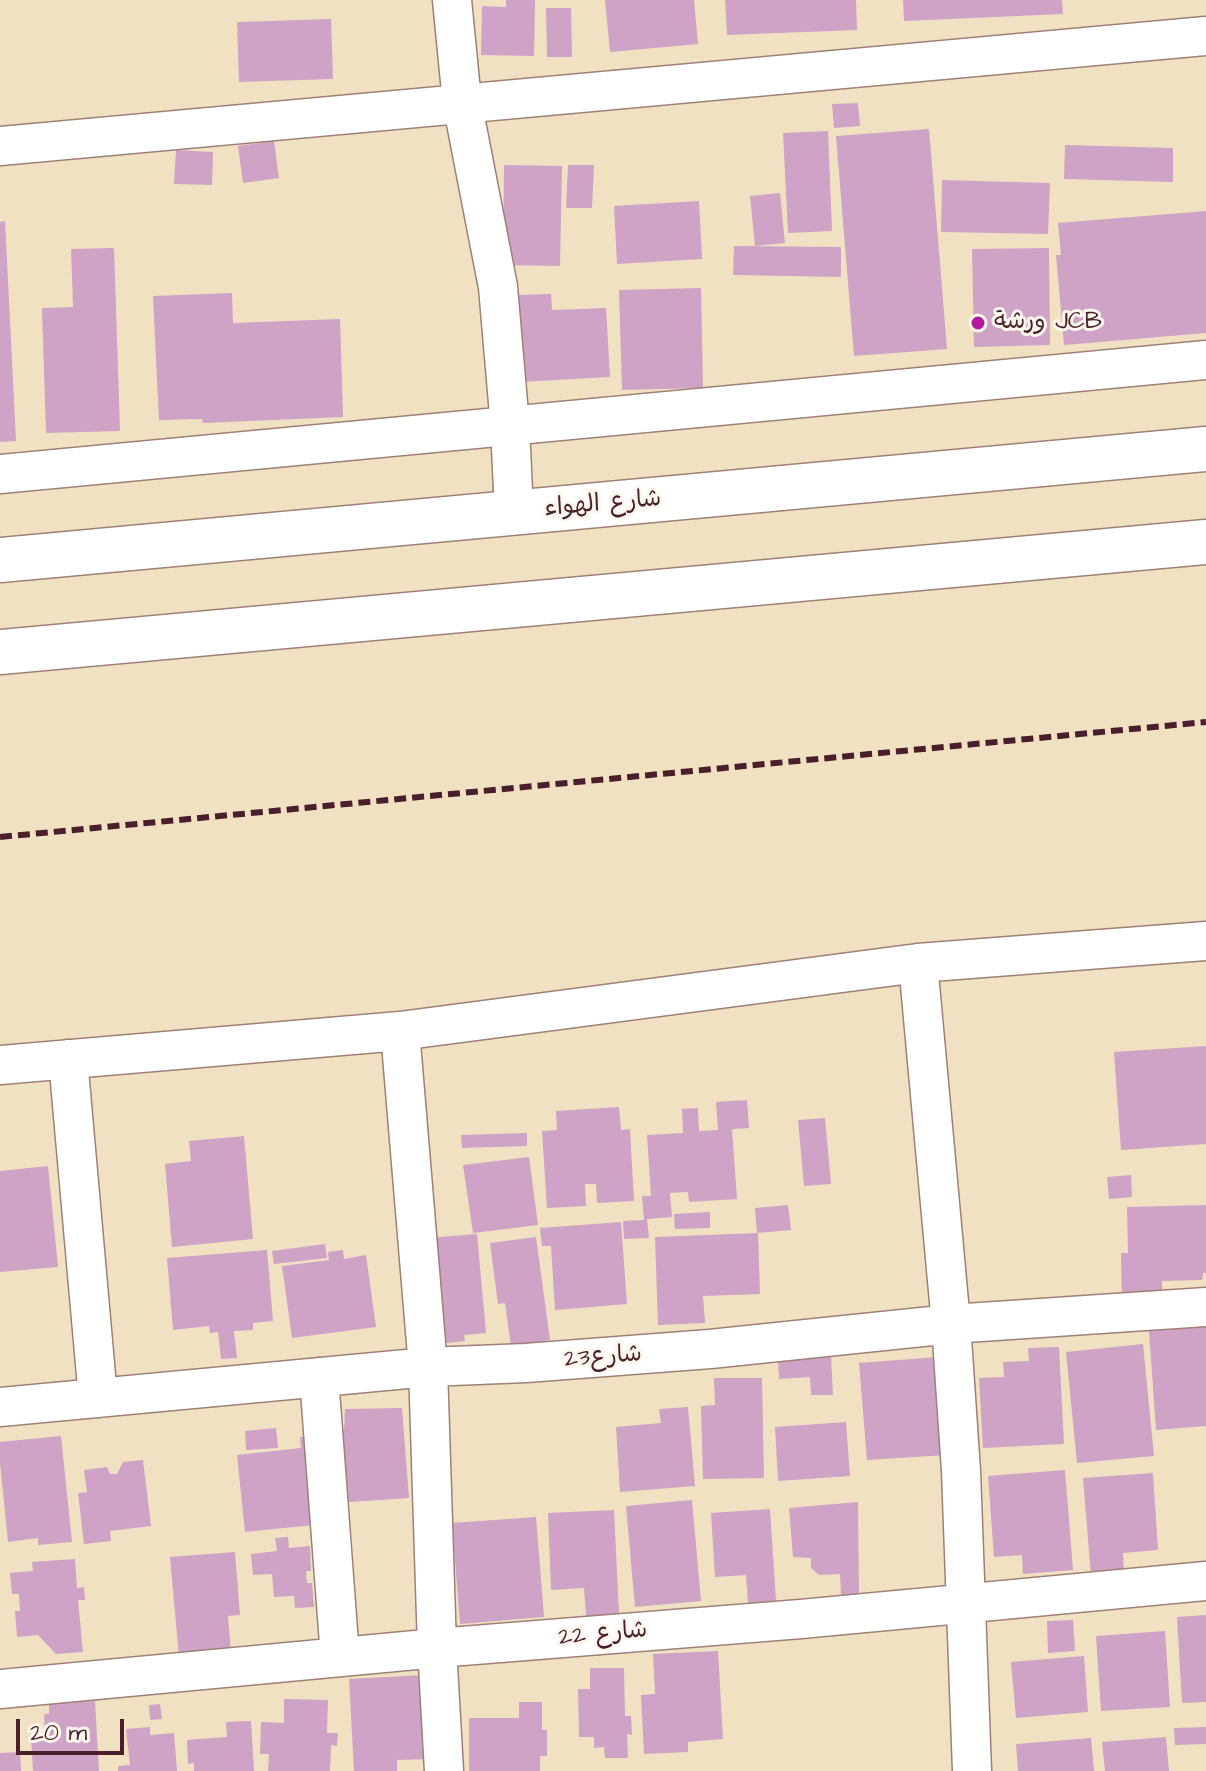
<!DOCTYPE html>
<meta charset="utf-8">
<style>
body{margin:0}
#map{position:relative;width:1206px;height:1771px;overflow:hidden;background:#f1e1c3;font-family:"Architects Daughter",sans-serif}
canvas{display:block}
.scale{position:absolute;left:16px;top:1719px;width:108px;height:36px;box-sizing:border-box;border:4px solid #4a1f2b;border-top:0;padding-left:10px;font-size:24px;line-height:28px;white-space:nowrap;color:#4a1f2b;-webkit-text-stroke:6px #fbf7ec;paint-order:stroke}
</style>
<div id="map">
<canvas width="1206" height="1771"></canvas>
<div class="scale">20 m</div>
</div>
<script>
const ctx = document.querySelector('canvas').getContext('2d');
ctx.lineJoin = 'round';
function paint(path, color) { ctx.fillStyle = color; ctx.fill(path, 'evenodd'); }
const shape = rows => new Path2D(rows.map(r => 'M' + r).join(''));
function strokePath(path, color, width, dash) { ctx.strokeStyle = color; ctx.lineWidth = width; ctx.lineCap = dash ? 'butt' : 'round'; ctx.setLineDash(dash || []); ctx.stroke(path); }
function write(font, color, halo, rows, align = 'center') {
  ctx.font = font + ' "Architects Daughter","Playpen Sans Arabic",sans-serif'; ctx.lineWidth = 6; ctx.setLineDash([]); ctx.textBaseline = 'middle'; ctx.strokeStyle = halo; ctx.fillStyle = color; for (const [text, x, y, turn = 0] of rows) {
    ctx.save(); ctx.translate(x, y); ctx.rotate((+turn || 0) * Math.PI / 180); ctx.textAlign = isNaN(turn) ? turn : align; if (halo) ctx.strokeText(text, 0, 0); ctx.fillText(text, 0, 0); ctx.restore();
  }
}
const building = shape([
 [506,0,535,0,534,56,481,55,482,6,506,7],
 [605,0,694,0,698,44,610,52],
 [725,0,856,0,857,30,727,35],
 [903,0,1062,0,1063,14,904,21],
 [546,8,571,8,572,57,547,57],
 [331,19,333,79,239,82,237,22],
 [858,103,860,126,834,128,832,104],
 [929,129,947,349,854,356,836,136],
 [828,131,832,231,788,233,783,133],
 [274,141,279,178,243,183,238,146],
 [1065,145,1173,148,1173,182,1064,179],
 [176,150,213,152,212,185,174,184],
 [504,165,562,166,560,266,503,265],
 [568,165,594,165,592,208,566,208],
 [942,180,1050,183,1048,234,941,232],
 [780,193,785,243,755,246,750,196],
 [699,201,702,259,617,264,614,206],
 [1206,211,1206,333,1064,345,1056,255,1061,255,1058,223],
 [5,221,16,441,0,442,0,222],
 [734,246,841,247,841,277,733,275],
 [114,248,120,431,46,433,42,308,73,307,71,249],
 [1049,248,1050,345,974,347,972,249],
 [701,288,703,388,622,390,619,290],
 [232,293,233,323,340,319,343,417,203,423,202,419,159,420,153,296],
 [551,294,552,310,606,308,610,377,520,382,516,295],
 [1206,1046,1206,1144,1121,1150,1114,1052],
 [747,1100,749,1128,732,1129,737,1199,689,1202,688,1192,670,1193,672,1217,647,1219,649,1238,624,1239,623,1221,644,1220,642,1196,651,1196,647,1135,683,1133,682,1109,698,1108,699,1131,718,1130,716,1102],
 [619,1107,621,1130,630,1129,634,1201,597,1203,596,1184,585,1184,586,1206,547,1208,542,1131,557,1130,556,1111],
 [825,1118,831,1184,804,1186,798,1120],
 [527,1133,527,1146,462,1148,461,1135],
 [244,1136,253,1239,172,1247,165,1164,191,1161,189,1141],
 [529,1157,538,1225,473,1233,463,1165],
 [48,1166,58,1267,0,1272,0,1171],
 [1131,1175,1132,1197,1109,1199,1107,1177],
 [788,1205,791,1230,757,1233,755,1208],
 [1206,1205,1206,1273,1203,1273,1202,1280,1162,1281,1162,1299,1122,1301,1121,1253,1128,1253,1127,1207],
 [710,1212,710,1228,675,1229,674,1214],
 [621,1222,627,1304,555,1310,551,1246,542,1246,540,1228],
 [758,1233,760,1294,703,1296,705,1323,658,1325,655,1237],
 [477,1234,486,1333,464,1335,465,1341,438,1344,429,1238],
 [536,1237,550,1340,511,1346,505,1303,498,1304,490,1243],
 [325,1244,327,1258,274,1264,272,1251],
 [267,1250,273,1321,253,1323,253,1330,234,1331,237,1358,221,1359,218,1332,210,1333,209,1326,173,1330,167,1258],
 [343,1250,344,1259,366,1255,376,1327,292,1338,282,1266,329,1260,328,1252],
 [1206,1326,1206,1426,1156,1430,1149,1331],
 [1143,1344,1154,1456,1077,1463,1066,1352],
 [1059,1347,1064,1444,983,1448,979,1378,1004,1377,1003,1362,1029,1361,1028,1348],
 [831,1354,833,1395,811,1395,810,1377,779,1379,778,1356],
 [937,1357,946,1455,867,1460,859,1363],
 [714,1378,762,1378,764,1478,703,1479,701,1406,715,1405],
 [688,1407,695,1486,620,1492,616,1427,661,1423,659,1409],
 [402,1408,409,1498,334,1503,328,1431,344,1430,345,1409],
 [846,1422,850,1476,778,1481,775,1427],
 [276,1428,278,1448,246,1450,245,1431],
 [314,1435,323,1524,245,1532,237,1455,301,1448,300,1437],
 [61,1436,72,1542,38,1545,38,1538,8,1542,0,1463,0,1442],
 [143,1460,151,1526,110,1531,111,1541,84,1544,78,1493,87,1492,84,1470,107,1467,110,1474,117,1474,123,1462],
 [1065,1470,1073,1570,1023,1574,1022,1555,994,1557,988,1476],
 [1153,1473,1158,1550,1123,1553,1124,1574,1091,1576,1083,1478],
 [692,1500,701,1601,635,1607,626,1506],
 [858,1502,859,1594,841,1595,840,1574,819,1575,811,1568,811,1558,793,1557,789,1508],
 [770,1509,776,1601,748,1603,746,1575,715,1577,711,1513],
 [614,1510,619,1614,586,1616,584,1588,551,1590,548,1513],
 [536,1517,544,1617,460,1624,452,1523],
 [288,1537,289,1548,310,1546,311,1571,306,1571,307,1583,312,1583,314,1607,295,1608,294,1596,274,1597,272,1574,253,1575,251,1554,277,1551,275,1538],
 [235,1552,240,1615,228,1616,231,1653,179,1657,170,1557],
 [75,1559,77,1588,84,1587,85,1600,78,1600,83,1652,56,1654,38,1635,17,1637,15,1611,20,1611,19,1594,12,1594,10,1573,33,1571,32,1562],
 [1206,1615,1206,1702,1182,1703,1177,1617],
 [1073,1620,1075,1651,1048,1653,1047,1621],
 [1165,1631,1170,1707,1101,1711,1096,1636],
 [718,1651,723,1739,688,1742,688,1752,644,1754,641,1695,655,1694,653,1654],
 [1084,1656,1088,1712,1016,1718,1011,1662],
 [590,1668,624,1668,625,1716,631,1716,632,1735,627,1734,628,1758,605,1758,604,1747,594,1748,594,1737,579,1737,578,1689,590,1689],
 [424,1675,429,1759,397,1760,397,1771,354,1771,349,1679],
 [284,1699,328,1700,327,1733,338,1733,337,1746,331,1745,330,1771,268,1771,269,1754,260,1754,261,1722,284,1723],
 [95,1701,99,1771,33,1771,31,1736,45,1735,44,1714,49,1714,49,1704],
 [519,1702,542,1702,542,1730,547,1730,547,1756,540,1756,540,1771,469,1771,469,1718,519,1718],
 [160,1704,162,1719,150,1720,149,1705],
 [251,1721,254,1771,194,1771,194,1763,188,1764,187,1740,227,1737,226,1722],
 [150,1727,150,1735,174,1733,177,1771,118,1771,118,1766,130,1765,126,1729],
 [1206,1727,1206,1744,1175,1745,1174,1728],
 [1166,1737,1169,1771,1105,1771,1102,1742],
 [1091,1738,1094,1771,1018,1771,1016,1744],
 [20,1752,21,1771,0,1771,0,1753]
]);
const minor = shape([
 [452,0,462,102,498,287,510,426,514,513],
 [0,146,1206,36],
 [0,474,1206,360],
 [918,963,951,1324,961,1471,972,1771],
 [400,1031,428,1367,437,1648,444,1771],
 [68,1059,98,1398],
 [0,1065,400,1031,918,963,1206,941],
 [319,1377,340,1657],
 [0,1407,428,1367,526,1363,710,1349,951,1324,1206,1307],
 [0,1689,437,1648,801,1619,1206,1581]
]);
const trunk = shape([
 [0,560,1206,449],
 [0,652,1206,542]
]);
const rail = shape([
 [0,837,1206,722]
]);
const markers = [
 [978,323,8,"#b5179e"]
];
const poiNames = [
 ["ورشة JCB",994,323]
];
const streetNames = [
 ["شارع الهواء",603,505,-5],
 ["شارع23",603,1358,-4],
 ["شارع 22",603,1635,-5]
];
paint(building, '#cea3c5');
strokePath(minor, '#9e8077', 41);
strokePath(trunk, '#9e8077', 47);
strokePath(minor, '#fff', 38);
strokePath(trunk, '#fff', 44);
strokePath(rail, '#4a1f2b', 6, [12, 6]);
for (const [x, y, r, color] of markers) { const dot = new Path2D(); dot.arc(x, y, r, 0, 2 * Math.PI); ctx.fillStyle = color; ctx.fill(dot); strokePath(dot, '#fbf7ec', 3); }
write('24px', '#4a1f2b', '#fbf7ec', poiNames, 'left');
write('24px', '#4a1f2b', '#fbf7ec', streetNames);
</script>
